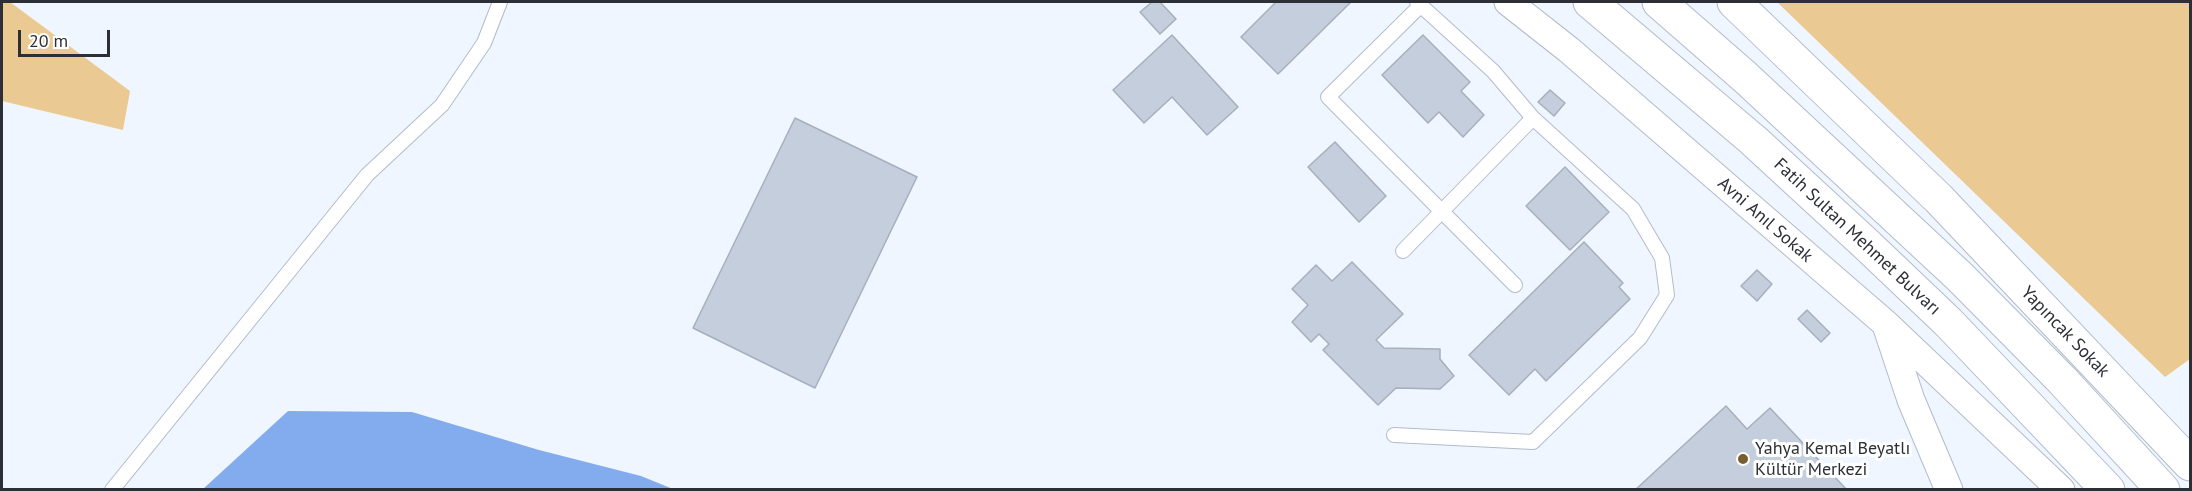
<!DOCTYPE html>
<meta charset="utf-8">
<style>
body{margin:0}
#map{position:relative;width:2192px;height:491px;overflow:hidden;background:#f0f6ff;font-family:"PT Sans",sans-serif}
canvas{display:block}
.frame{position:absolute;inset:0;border:3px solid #2c2f35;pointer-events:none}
.scale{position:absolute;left:18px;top:30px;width:92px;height:27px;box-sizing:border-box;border:3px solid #2c2f35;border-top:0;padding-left:8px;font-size:18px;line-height:21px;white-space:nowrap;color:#2c2f35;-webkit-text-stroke:4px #fff;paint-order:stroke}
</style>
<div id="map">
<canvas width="2192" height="491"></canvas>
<div class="frame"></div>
<div class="scale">20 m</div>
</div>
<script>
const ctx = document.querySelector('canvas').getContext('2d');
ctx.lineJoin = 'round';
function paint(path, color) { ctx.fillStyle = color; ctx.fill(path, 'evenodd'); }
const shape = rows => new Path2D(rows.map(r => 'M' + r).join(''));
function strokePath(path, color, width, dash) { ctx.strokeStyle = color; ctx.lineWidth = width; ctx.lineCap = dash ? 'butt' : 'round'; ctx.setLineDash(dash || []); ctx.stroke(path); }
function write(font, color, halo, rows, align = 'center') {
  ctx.font = font + ' "PT Sans",sans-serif'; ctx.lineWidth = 6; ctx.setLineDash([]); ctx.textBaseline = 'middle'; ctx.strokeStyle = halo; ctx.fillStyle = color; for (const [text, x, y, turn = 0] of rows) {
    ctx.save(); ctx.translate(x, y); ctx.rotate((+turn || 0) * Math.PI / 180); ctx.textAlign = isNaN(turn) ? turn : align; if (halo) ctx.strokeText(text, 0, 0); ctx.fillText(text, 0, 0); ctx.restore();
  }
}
const green = shape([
 [2,2,10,2,130,91,123,130,2,101],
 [1777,2,2190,2,2190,359,2165,377]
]);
const water = shape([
 [288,411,412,412,539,450,641,476,673,489,203,489]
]);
const building = shape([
 [1152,2,1160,2,1176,19,1160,34,1140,12,1152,2],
 [1276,2,1351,2,1278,74,1241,37,1276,2],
 [1172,35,1238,107,1207,135,1172,97,1144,123,1113,90,1172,35],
 [1423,35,1470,82,1461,91,1484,115,1463,137,1439,112,1428,123,1382,75,1423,35],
 [1550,90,1565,103,1554,116,1538,102,1550,90],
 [795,118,917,177,815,388,693,328,795,118],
 [1335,142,1386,196,1359,222,1308,167,1335,142],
 [1565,167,1609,212,1570,250,1526,206,1565,167],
 [1584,242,1623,283,1619,287,1630,299,1546,381,1535,369,1509,395,1469,355,1584,242],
 [1352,262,1403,314,1376,340,1384,348,1440,349,1440,359,1454,376,1440,389,1396,388,1378,405,1323,350,1329,344,1319,334,1311,342,1292,322,1308,305,1292,289,1316,265,1332,281,1352,262],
 [1757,270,1772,284,1757,301,1741,286,1757,270],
 [1807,310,1830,333,1821,342,1798,319,1807,310],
 [1726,406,1747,429,1770,408,1847,490,1635,490,1726,406]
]);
const service = shape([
 [1421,5,1328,97,1515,285],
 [1403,251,1533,118],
 [1394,435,1533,442,1640,338,1667,295,1662,258,1633,209,1533,118,1493,71,1417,2],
 [112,490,367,175,442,105,484,43,500,2]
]);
const minor = shape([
 [1508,2,1569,50,1886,324,2061,490],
 [1886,325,1911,400,1949,490]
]);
const tertiary = shape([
 [1734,2,1939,199,2190,464]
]);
const primary = shape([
 [1590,2,1753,140,1866,244,1948,322,2108,490],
 [1659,2,1745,77,1960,277,2062,380,2163,490]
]);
const markers = [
 [1743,459,6,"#775d2f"]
];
const streetNames = [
 ["Avni Anıl Sokak",1765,220,41],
 ["Fatih Sultan Mehmet Bulvarı",1857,237,43],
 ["Yapıncak Sokak",2065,332,46]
];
const poiNames = [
 ["Yahya Kemal Beyatlı",1755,449],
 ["Kültür Merkezi",1755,470]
];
paint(green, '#eac992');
paint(water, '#83acef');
paint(building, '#c4cedd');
strokePath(building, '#a6afbe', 1.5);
strokePath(service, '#b2bbca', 16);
strokePath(minor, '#b2bbca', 29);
strokePath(tertiary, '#b2bbca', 35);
strokePath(primary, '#b2bbca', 35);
strokePath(service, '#fff', 14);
strokePath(minor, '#fff', 27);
strokePath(tertiary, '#fff', 33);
strokePath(primary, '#fff', 33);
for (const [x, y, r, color] of markers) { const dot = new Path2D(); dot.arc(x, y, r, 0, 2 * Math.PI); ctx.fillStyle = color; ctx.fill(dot); strokePath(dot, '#fff', 2); }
write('18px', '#2c2f35', '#fff', streetNames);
write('18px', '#2c2f35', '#fff', poiNames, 'left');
</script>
